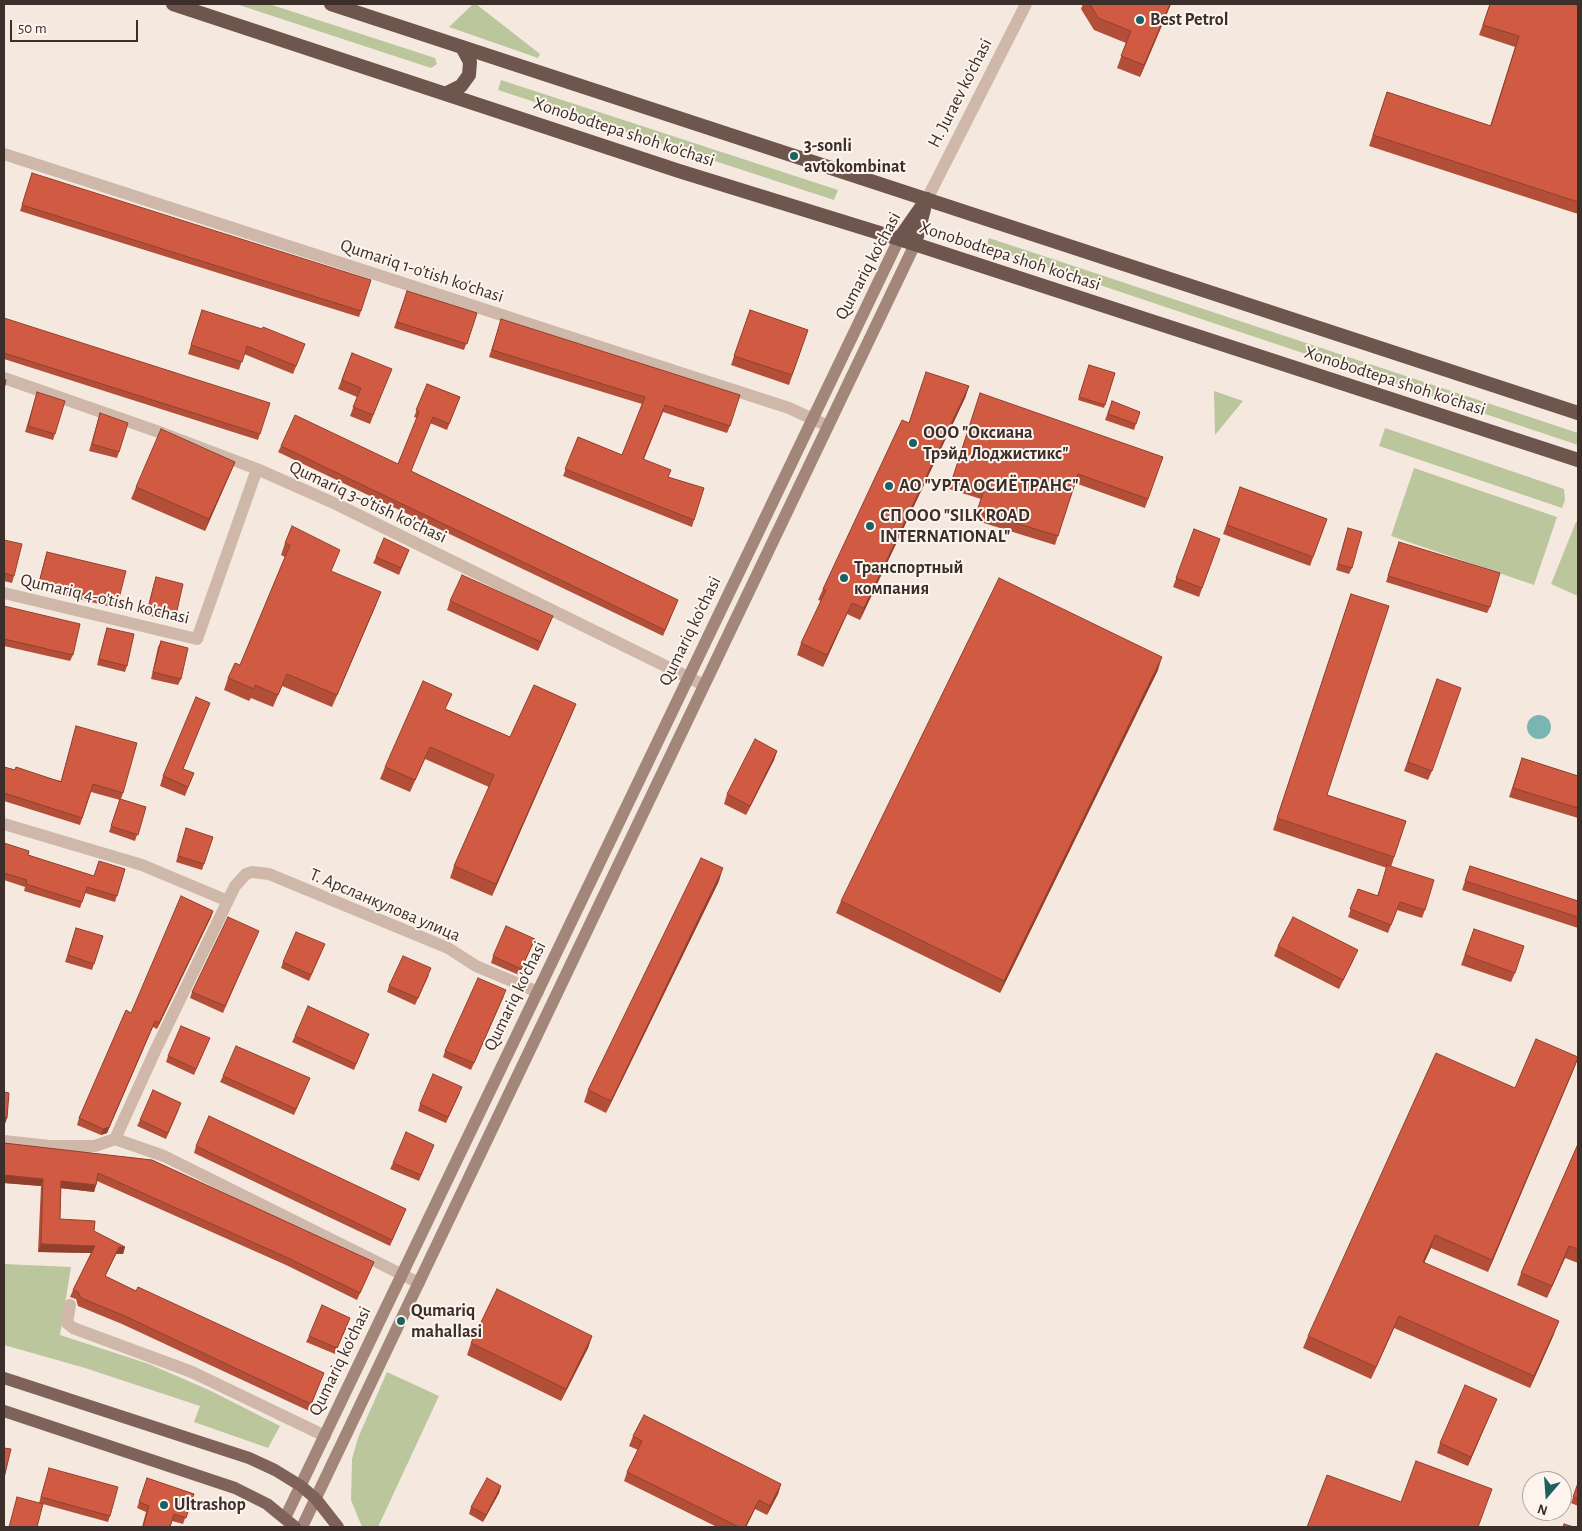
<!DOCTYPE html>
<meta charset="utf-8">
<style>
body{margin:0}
#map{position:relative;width:1582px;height:1531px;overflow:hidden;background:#f5e9df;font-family:"Alegreya Sans",sans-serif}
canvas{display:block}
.frame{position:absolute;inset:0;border:5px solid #3c2e2a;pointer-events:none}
.north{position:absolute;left:1522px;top:1471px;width:50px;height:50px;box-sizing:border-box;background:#fcf4ed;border:1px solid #afa59f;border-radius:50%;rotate:198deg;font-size:14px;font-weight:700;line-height:20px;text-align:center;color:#3c2e2a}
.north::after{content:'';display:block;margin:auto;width:18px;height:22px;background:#1b6161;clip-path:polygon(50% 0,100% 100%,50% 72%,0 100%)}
.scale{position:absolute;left:10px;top:20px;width:128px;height:22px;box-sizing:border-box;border:2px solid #3c2e2a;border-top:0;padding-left:6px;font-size:15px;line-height:18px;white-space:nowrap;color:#3c2e2a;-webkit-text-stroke:4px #fcf4ed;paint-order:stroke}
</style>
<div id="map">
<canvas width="1582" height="1531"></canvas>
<div class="frame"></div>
<div class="north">N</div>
<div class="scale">50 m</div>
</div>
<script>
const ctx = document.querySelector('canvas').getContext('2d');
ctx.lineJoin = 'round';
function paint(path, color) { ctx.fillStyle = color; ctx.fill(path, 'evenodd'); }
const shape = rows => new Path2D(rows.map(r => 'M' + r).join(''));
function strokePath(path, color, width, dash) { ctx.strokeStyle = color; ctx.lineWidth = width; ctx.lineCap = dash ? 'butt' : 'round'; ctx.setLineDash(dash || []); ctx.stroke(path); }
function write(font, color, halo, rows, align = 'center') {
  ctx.font = font + ' "Alegreya Sans",sans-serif'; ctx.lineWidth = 4; ctx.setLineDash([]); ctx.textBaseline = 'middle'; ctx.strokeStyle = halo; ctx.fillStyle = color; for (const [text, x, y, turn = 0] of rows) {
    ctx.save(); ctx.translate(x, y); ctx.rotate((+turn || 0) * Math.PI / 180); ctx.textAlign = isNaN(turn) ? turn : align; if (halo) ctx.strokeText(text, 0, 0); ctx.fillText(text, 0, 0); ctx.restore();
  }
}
const green = shape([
 [236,4,269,4,435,58,437,64,431,68],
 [473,4,476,4,540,54,538,58,449,27],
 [501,80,838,190,834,200,498,90],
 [989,238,1578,433,1578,445,986,247],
 [1214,391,1243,401,1215,435],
 [1385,428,1564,489,1565,500,1562,508,1379,446],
 [1414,468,1557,517,1534,585,1391,536],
 [1576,522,1578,522,1578,596,1551,584],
 [4,1264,71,1267,60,1335,149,1364,209,1390,280,1426,268,1448,194,1422,200,1406,85,1368,4,1345],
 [387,1372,439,1396,378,1527,362,1527,351,1500,352,1459,358,1438]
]);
const water = shape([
 '1527 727a12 12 0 1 1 24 0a12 12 0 1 1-24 0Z'
]);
const minor = shape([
 [4,154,789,408,828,426],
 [4,378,162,433,257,469,336,504,704,685],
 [4,593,197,639,257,469],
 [4,824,142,865,228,901],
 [115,1139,156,1049,235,886,246,874,252,872,269,874,448,948,476,966,538,992],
 [4,1141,50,1146,95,1146,115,1139,164,1156,419,1283],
 [70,1305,67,1323,73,1328,192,1372,325,1436]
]);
const tertiary = shape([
 [927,199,1026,4]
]);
const secondary = shape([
 [285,1518,899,239],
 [302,1527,915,244]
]);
const primary = shape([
 [4,1378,249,1458,275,1470,301,1486,316,1499,338,1527],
 [4,1411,235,1488,267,1504,295,1527]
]);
const trunk = shape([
 [173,4,679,171,899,239,1578,460],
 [331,4,1578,413],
 [447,93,461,86,469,75,470,62,462,47],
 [899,239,927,199],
 [915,244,924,209]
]);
const wall = shape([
 [1083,4,1171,4,1140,77,1117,68,1126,43,1094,30,1081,9],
 [1490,4,1578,4,1578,214,1369,146,1387,92,1490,126,1515,47,1479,35],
 [32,173,361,311,359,317,20,211],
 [407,291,477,313,464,350,394,328],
 [202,310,305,344,293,374,244,354,239,370,188,354],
 [750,310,808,330,789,385,731,365],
 [4,318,260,434,258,440,4,359],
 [499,326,730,426,727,433,663,412,644,459,668,477,694,520,692,527,563,476,578,437,622,455,642,404,489,357],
 [352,353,388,378,370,424,350,416,357,397,338,389],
 [1089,365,1115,373,1104,408,1078,400],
 [427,384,460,397,447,430,430,423,411,471,678,600,663,636,278,452,281,446,398,464,417,418,414,417],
 [969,386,965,398,860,620,847,614,823,667,797,655,801,643,821,601,818,600,823,589,909,423],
 [37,392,55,434,53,440,25,432],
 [1112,401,1140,412,1134,430,1105,420],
 [977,403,1163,457,1145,508,1075,483,1055,545,974,520,981,499,949,489],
 [100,413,119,452,117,458,89,451],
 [235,462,230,474,205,531,131,499,136,487],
 [1240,487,1327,519,1310,566,1223,534],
 [1348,528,1352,568,1349,574,1336,570],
 [1194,529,1220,539,1199,597,1173,587],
 [4,540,14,576,12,583,4,581],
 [285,543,335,562,331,571,376,605,332,707,282,686,273,707,251,698,249,701,224,690,228,678,240,665,285,557,281,555],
 [1397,548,1490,607,1487,613,1386,582],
 [409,550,399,575,373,563,376,557],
 [47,552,118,602,116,608,37,589,45,558],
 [156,577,176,615,173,621,146,615,154,583],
 [1351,594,1327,795,1406,821,1391,867,1425,910,1422,918,1397,910,1388,933,1348,917,1358,889,1377,896,1387,868,1273,830],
 [450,601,549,625,538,651,447,610],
 [4,606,73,655,70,661,4,646],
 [107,628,127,666,125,672,97,665,105,634],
 [161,641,181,679,178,685,151,679,158,647],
 [1158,670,1000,993,836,913,841,901],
 [1437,679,1432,771,1428,780,1404,771],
 [210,703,183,769,194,773,185,796,160,786,163,776],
 [576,704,571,716,492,896,450,878,454,866,489,787,425,759,410,792,380,779,385,767,446,709,510,737],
 [76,726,123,793,121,799,146,807,135,841,109,832,120,800,91,792,80,825,4,801,4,767,61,781],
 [777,751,774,760,746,815,724,804,727,794],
 [1522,758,1578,776,1578,818,1509,797],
 [184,835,204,864,202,870,176,862],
 [4,843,28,855,94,876,125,869,115,902,85,893,80,908,24,891,25,887,4,880],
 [1470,866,1578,901,1578,928,1462,890],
 [719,881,606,1113,584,1102,588,1090],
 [213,911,211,917,157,1029,153,1027,107,1133,101,1135,77,1125,79,1118,131,1013],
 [76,928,103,936,92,970,65,962],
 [1474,929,1515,973,1511,982,1461,965],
 [256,937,223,1013,190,998,192,992],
 [535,939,519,975,491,963,493,956],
 [1278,946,1354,959,1339,989,1274,956],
 [322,951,309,981,281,968,283,962],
 [429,975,415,1005,387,992,389,986],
 [504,996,471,1070,443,1057,445,1051],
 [369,1034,354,1070,292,1042,295,1036],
 [207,1044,194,1075,166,1062,168,1056],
 [1578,1058,1488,1272,1431,1248,1424,1262,1554,1334,1530,1388,1394,1328,1371,1379,1303,1348,1308,1336,1515,1088],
 [223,1076,310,1078,294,1115,220,1082],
 [460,1093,446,1123,418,1111,420,1104],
 [179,1109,166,1139,137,1126,140,1120],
 [4,1143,152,1160,374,1262,357,1300,286,1265,97,1181,96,1185,94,1192,61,1188,60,1219,94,1231,125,1247,123,1254,116,1254,105,1276,136,1291,324,1373,309,1411,122,1324,78,1306,76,1299,70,1297,73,1290,91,1253,38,1252,41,1186,4,1183],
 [1578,1144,1578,1263,1565,1258,1547,1298,1517,1285,1521,1273],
 [434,1145,419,1181,390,1169,393,1163],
 [196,1146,406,1209,390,1246,194,1153],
 [348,1324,335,1354,306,1342,309,1336],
 [592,1336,588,1348,561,1401,467,1355,471,1343],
 [1493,1408,1468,1466,1437,1453,1440,1443],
 [633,1436,781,1484,778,1494,767,1515,755,1509,746,1527,717,1527,624,1481,627,1472,638,1450,629,1446],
 [49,1468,110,1516,108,1522,39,1503],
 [147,1478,194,1494,183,1524,172,1521,170,1527,142,1527,146,1512,137,1508],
 [1578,1483,1578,1506,1571,1503],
 [501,1486,499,1493,483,1522,469,1514,471,1507]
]);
const shadedWall = shape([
 [1170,4,1171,4,1140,77,1144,65],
 [969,386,965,398,860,620,864,608],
 [235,462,230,474,205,531,209,519],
 [381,592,376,605,332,707,337,695],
 [852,603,847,614,823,667,827,655],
 [553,616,549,625,538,651,541,642],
 [1162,657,1158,670,1000,993,1004,981],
 [576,704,571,716,492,896,496,884],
 [777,751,774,760,746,815,750,806],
 [723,868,719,881,606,1113,611,1101],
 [213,911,211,917,157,1029,159,1023],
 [155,1021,107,1133,101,1135,103,1129],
 [1578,1058,1574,1069,1488,1272,1492,1260],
 [4,1118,7,1118,5,1124,4,1124],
 [4,1175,43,1179,41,1186,4,1183],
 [61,1181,96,1185,94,1192,59,1188],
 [1435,1235,1431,1248,1419,1274,1423,1262],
 [41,1244,95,1246,92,1253,38,1252],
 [1569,1246,1565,1258,1547,1298,1552,1286],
 [119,1247,125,1247,123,1254,116,1254,102,1283,105,1276],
 [1399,1316,1394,1328,1371,1379,1376,1367],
 [1559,1321,1554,1334,1530,1388,1534,1376],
 [592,1336,588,1348,561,1401,566,1389],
 [1497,1399,1493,1408,1468,1466,1471,1457],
 [781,1484,778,1494,767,1515,770,1506],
 [501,1486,499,1493,483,1522,486,1515],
 [759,1500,755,1509,746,1527,745,1527]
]);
const building = shape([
 [1090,4,1170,4,1144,65,1121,56,1131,31,1098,18,1090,4],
 [1490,4,1578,4,1578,202,1373,135,1387,92,1491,126,1519,36,1483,25,1490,4],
 [32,173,371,280,361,311,22,205,32,173],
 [407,291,477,313,467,344,397,322,407,291],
 [202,310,262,329,263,327,305,344,296,366,247,346,242,362,191,345,202,310],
 [750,310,808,330,792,375,734,356,750,310],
 [4,318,270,403,260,434,4,353,4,318],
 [501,319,740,395,730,426,665,405,643,459,671,470,668,477,704,488,694,520,565,469,578,437,622,455,645,397,492,350,501,319],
 [352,353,392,369,373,415,353,407,361,388,342,380,352,353],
 [1089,365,1115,373,1105,405,1079,397,1089,365],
 [926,372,969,386,864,608,852,603,827,655,801,643,826,590,823,589,902,420,909,423,926,372],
 [4,379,6,380,4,390,4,379],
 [427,384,460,397,449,424,433,417,411,471,678,600,665,630,281,446,295,415,398,464,419,412,416,410,427,384],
 [37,392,65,401,55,434,28,426,37,392],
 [980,393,1163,457,1148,499,1078,474,1058,536,977,511,984,490,952,480,980,393],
 [1112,401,1140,412,1136,424,1108,414,1112,401],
 [100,413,128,423,119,452,92,444,100,413],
 [161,429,235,462,209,519,136,487,161,429],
 [1240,487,1327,519,1313,557,1227,525,1240,487],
 [292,526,340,550,331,571,381,592,337,695,287,674,278,695,255,685,254,689,228,678,235,663,240,665,290,545,285,543,292,526],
 [1348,528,1362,532,1352,568,1338,564,1348,528],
 [1194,529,1220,539,1202,588,1176,578,1194,529],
 [384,538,409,550,401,568,376,557,384,538],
 [4,540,22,544,14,576,4,573,4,540],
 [1399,542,1500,573,1490,607,1388,576,1399,542],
 [47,552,126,571,118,602,39,583,47,552],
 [462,575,553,616,541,642,450,601,462,575],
 [156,577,183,584,176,615,148,608,156,577],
 [999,578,1162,657,1004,981,841,901,999,578],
 [1351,594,1389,606,1327,795,1406,821,1394,857,1277,818,1351,594],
 [4,606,80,624,73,655,4,639,4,606],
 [107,628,134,634,127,666,99,659,107,628],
 [161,641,188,648,181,679,153,672,161,641],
 [1437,679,1461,688,1432,771,1408,762,1437,679],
 [423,681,452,694,445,709,510,737,534,685,576,704,496,884,454,866,494,775,430,747,415,780,385,767,423,681],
 [196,697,210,703,183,769,194,773,188,787,163,776,196,697],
 [76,726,137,743,123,793,93,784,82,818,4,793,4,767,15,770,16,767,61,782,76,726],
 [755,739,777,751,750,806,727,794,755,739],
 [1522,758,1578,776,1578,808,1513,788,1522,758],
 [120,799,146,807,138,835,111,826,120,799],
 [186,828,213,837,204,864,178,856,186,828],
 [4,843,29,851,28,855,94,876,99,861,125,869,117,896,87,887,82,902,26,884,27,880,4,873,4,843],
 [701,858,723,868,611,1101,588,1090,701,858],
 [1387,865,1434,880,1425,910,1400,902,1391,925,1350,909,1358,889,1378,896,1387,865],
 [1470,866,1578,901,1578,917,1465,881,1470,866],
 [181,896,213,911,159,1023,155,1021,109,1127,103,1129,79,1118,126,1010,131,1013,181,896],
 [228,917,259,931,225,1006,192,992,228,917],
 [1293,917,1358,950,1343,980,1278,946,1293,917],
 [506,926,535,939,521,969,493,956,506,926],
 [76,928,103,936,94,964,68,955,76,928],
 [1474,929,1524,946,1515,973,1465,955,1474,929],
 [296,932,325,944,311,975,283,962,296,932],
 [403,956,431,968,418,998,389,986,403,956],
 [478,978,506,990,474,1063,445,1051,478,978],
 [308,1006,369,1034,356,1064,295,1036,308,1006],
 [181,1026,210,1038,196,1069,168,1056,181,1026],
 [1536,1039,1578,1057,1578,1058,1492,1260,1435,1235,1423,1262,1559,1321,1534,1376,1399,1316,1376,1367,1308,1336,1436,1053,1515,1088,1536,1039],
 [236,1046,310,1078,296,1109,223,1076,236,1046],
 [433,1074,462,1087,448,1117,420,1104,433,1074],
 [153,1090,181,1103,168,1133,140,1120,153,1090],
 [4,1092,9,1093,7,1118,4,1118,4,1092],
 [209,1116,406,1209,392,1240,196,1146,209,1116],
 [406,1132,434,1145,421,1175,393,1163,406,1132],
 [4,1143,152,1160,374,1262,360,1293,288,1258,98,1173,96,1185,61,1181,60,1219,95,1221,94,1231,125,1247,119,1247,105,1276,136,1291,138,1287,324,1373,311,1404,125,1316,81,1298,78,1292,73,1290,95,1246,41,1244,43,1179,4,1175,4,1143],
 [1578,1144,1578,1249,1569,1246,1552,1286,1521,1273,1578,1144],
 [497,1289,592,1336,566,1389,471,1343,497,1289],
 [322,1305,350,1318,337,1348,309,1336,322,1305],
 [1465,1385,1497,1399,1471,1457,1440,1443,1465,1385],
 [644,1415,781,1484,770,1506,759,1500,745,1527,739,1527,627,1472,642,1441,633,1436,644,1415],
 [4,1448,11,1449,4,1478,4,1448],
 [1416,1461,1492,1489,1478,1527,1307,1527,1327,1475,1401,1502,1416,1461],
 [49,1468,118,1487,110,1516,41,1497,49,1468],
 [147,1478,194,1494,186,1518,174,1514,170,1527,143,1527,149,1506,139,1502,147,1478],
 [487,1478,501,1486,486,1515,471,1507,487,1478],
 [1578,1483,1578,1499,1573,1497,1578,1483],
 [17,1497,43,1504,37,1527,9,1527,17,1497],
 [1564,1524,1574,1527,1563,1527,1564,1524]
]);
const markers = [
 [1140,20,5,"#1b6161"],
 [794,156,5,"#1b6161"],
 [913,443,5,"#1b6161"],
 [889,486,5,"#1b6161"],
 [870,526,5,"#1b6161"],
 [844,578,5,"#1b6161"],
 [401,1321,5,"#1b6161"],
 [164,1505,5,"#1b6161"]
];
const poiNames = [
 ["Best Petrol",1150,20],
 ["3-sonli",804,146],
 ["avtokombinat",804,167],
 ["ООО \"Оксиана",923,433],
 ["Трэйд Лоджистикс\"",923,454],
 ["АО \"УРТА ОСИЁ ТРАНС\"",899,486],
 ["СП ООО \"SILK ROAD",880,516],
 ["INTERNATIONAL\"",880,537],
 ["Транспортный",854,568],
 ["компания",854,589],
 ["Qumariq",411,1311],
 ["mahallasi",411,1332],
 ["Ultrashop",174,1505]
];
const streetNames = [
 ["H. Juraev ko'chasi",960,93,-63],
 ["Xonobodtepa shoh ko'chasi",624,132,18],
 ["Xonobodtepa shoh ko'chasi",1010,256,18],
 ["Qumariq ko'chasi",868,266,-62],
 ["Qumariq 1-o'tish ko'chasi",422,271,18],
 ["Xonobodtepa shoh ko'chasi",1395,381,18],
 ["Qumariq 3-o'tish ko'chasi",368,502,25],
 ["Qumariq 4-o'tish ko'chasi",105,599,13],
 ["Qumariq ko'chasi",690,631,-64],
 ["Т. Арсланкулова улица",385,905,23],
 ["Qumariq ko'chasi",515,996,-64],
 ["Qumariq ko'chasi",340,1361,-64]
];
paint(green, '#bbc69d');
paint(water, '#7bb5b3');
strokePath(minor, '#cfb8a9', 12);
strokePath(tertiary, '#cfb8a9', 12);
strokePath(secondary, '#a3867a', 12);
strokePath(primary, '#7f635a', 12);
strokePath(trunk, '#6e554d', 14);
paint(wall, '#b34e39');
paint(shadedWall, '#92402e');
paint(building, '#d05b42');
strokePath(building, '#92402e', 1);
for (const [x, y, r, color] of markers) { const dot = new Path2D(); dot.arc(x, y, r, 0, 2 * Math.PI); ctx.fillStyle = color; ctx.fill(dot); strokePath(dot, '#fcf4ed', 2); }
write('bold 18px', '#3c2e2a', '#fcf4ed', poiNames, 'left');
write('18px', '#3c2e2a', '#fcf4ed', streetNames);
</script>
